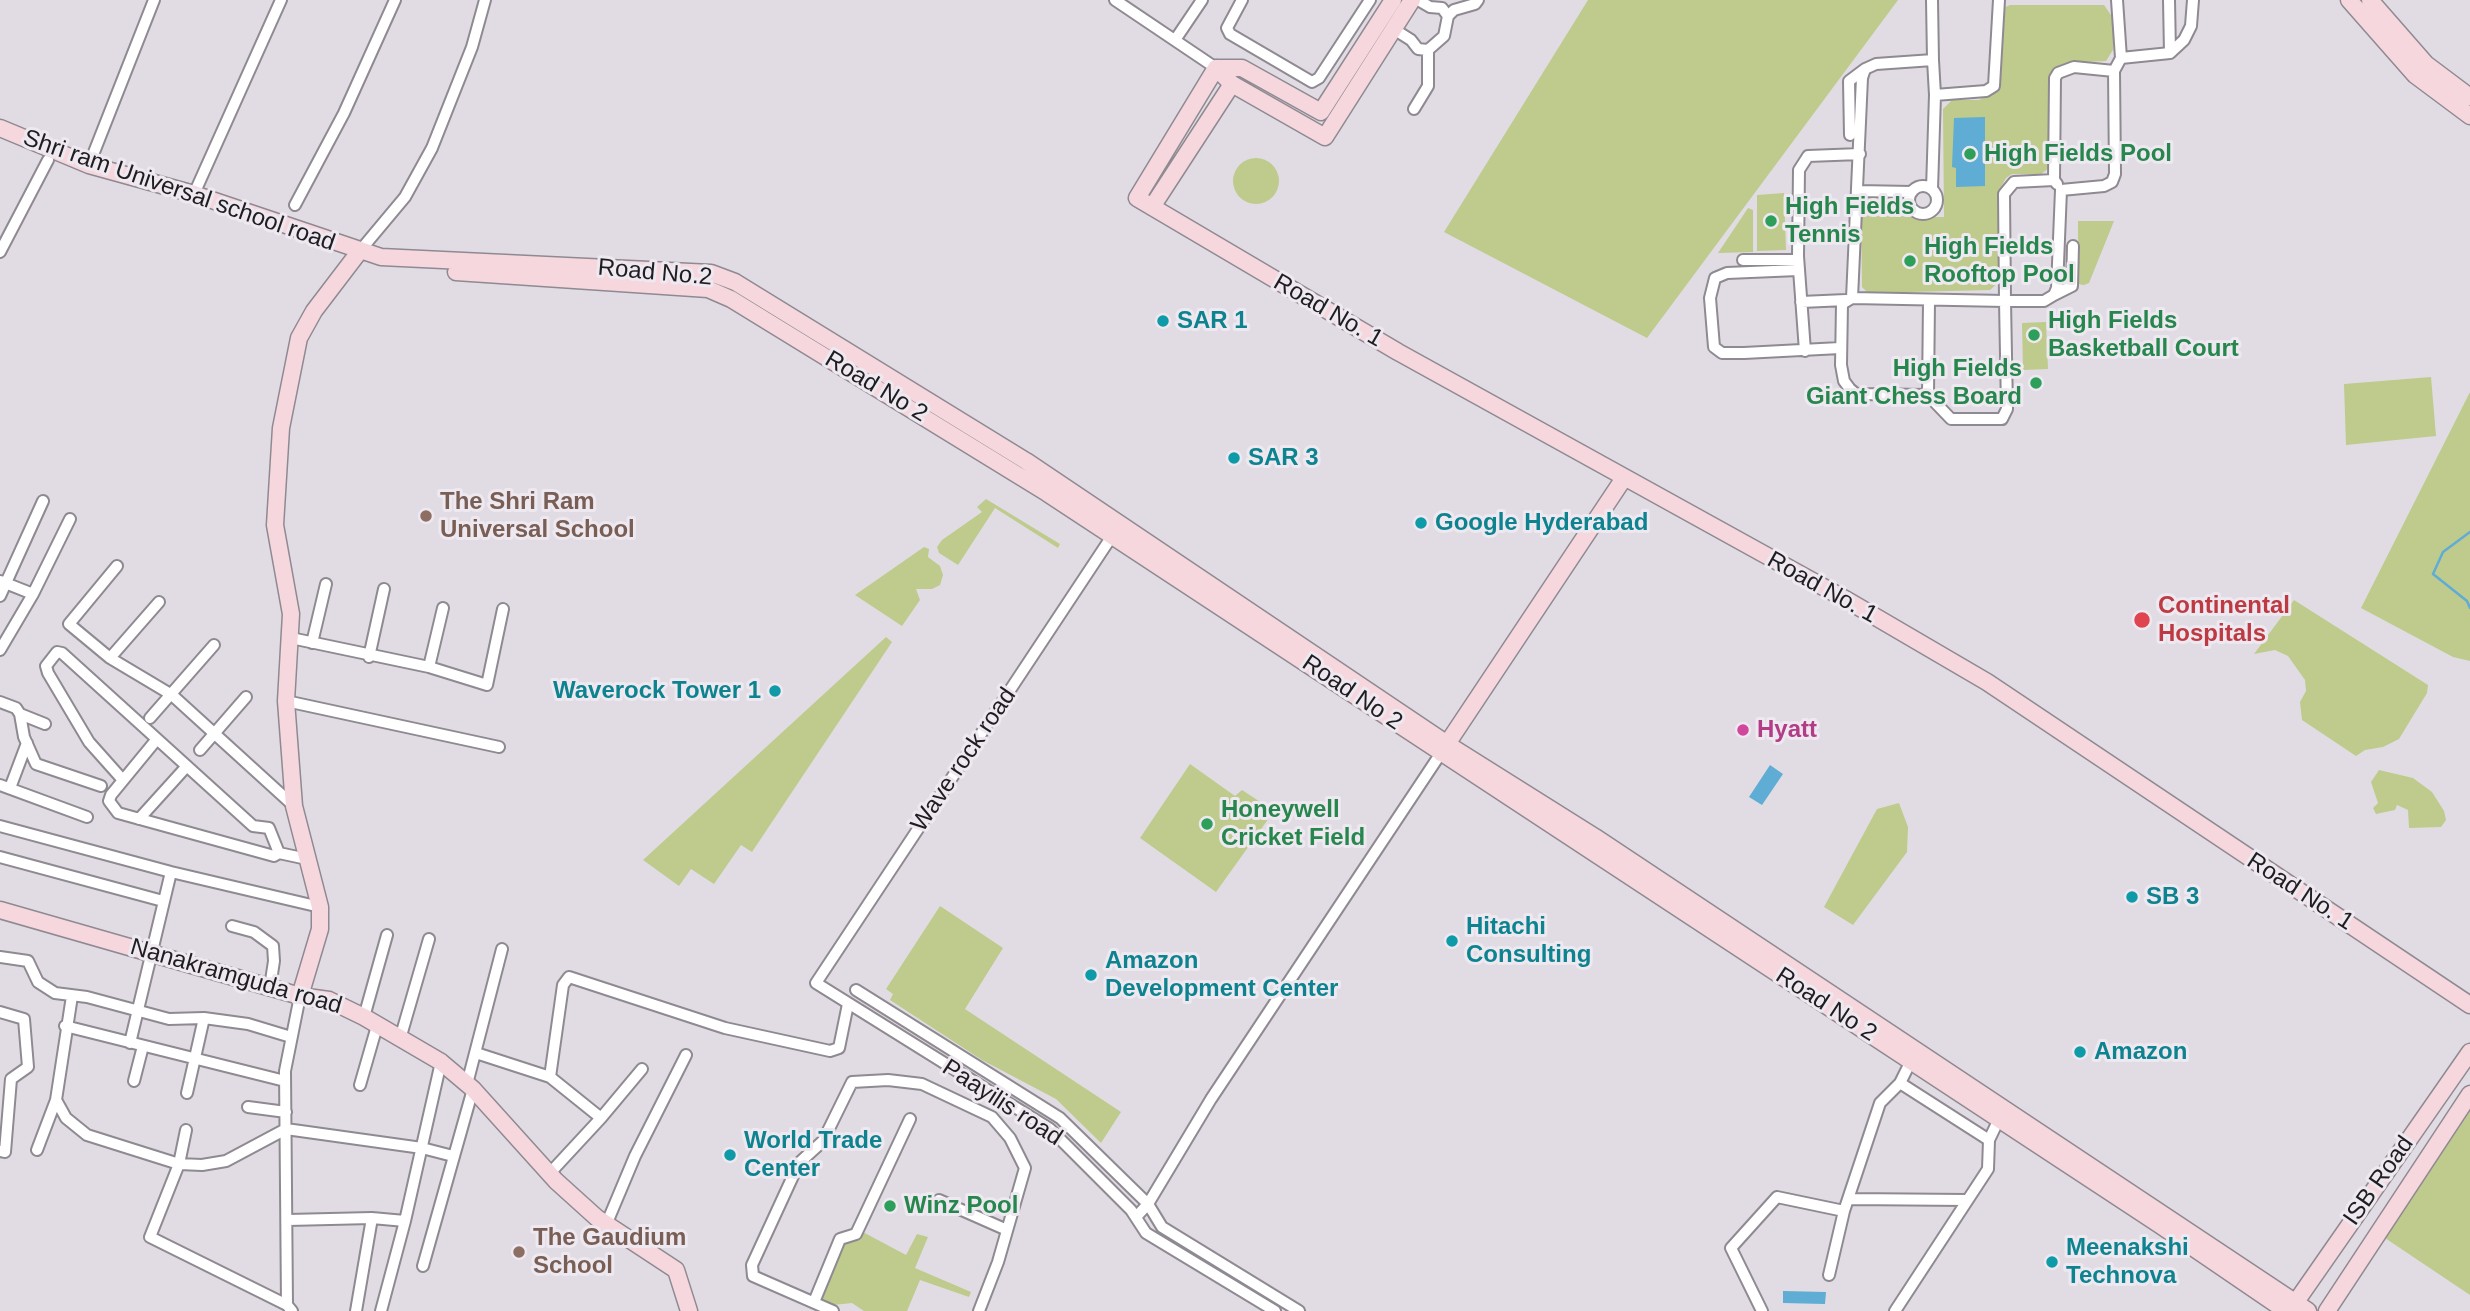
<!DOCTYPE html>
<style>
body{margin:0}
canvas{display:block;background:#e1dce3}
</style>
<canvas width="2470" height="1311"></canvas>
<script>
const ctx = document.querySelector('canvas').getContext('2d');
ctx.lineJoin = 'round';
function paint(path, color) { ctx.fillStyle = color; ctx.fill(path, 'evenodd'); }
const shape = rows => new Path2D(rows.map(r => 'M' + r).join(''));
function strokePath(path, color, width, dash) { ctx.strokeStyle = color; ctx.lineWidth = width; ctx.lineCap = dash ? 'butt' : 'round'; ctx.setLineDash(dash || []); ctx.stroke(path); }
function write(font, color, halo, rows, align = 'center') {
  ctx.font = font + ' Helvetica,sans-serif'; ctx.lineWidth = 6; ctx.setLineDash([]); ctx.textBaseline = 'middle'; ctx.strokeStyle = halo; ctx.fillStyle = color; for (const [text, x, y, turn = 0] of rows) {
    ctx.save(); ctx.translate(x, y); ctx.rotate((+turn || 0) * Math.PI / 180); ctx.textAlign = isNaN(turn) ? turn : align; if (halo) ctx.strokeText(text, 0, 0); ctx.fillText(text, 0, 0); ctx.restore();
  }
}
const green = shape([
 [1588,0,1898,0,1647,338,1444,232],
 [2010,5,2104,5,2113,18,2113,50,2106,61,2065,63,2054,69,2051,75,2049,168,2041,174,2012,174,2006,178,2000,189,2000,281,1990,290,1868,293,1862,287,1861,203,1870,198,1900,199,1906,202,1912,217,1944,217,1943,109,1952,100,1979,100,1997,90,2003,8],
 '1233 181a23 23 0 1 1 46 0a23 23 0 1 1-46 0Z',
 [1784,193,1786,250,1757,251,1757,195],
 [1748,208,1753,210,1753,252,1718,253],
 [2078,221,2114,221,2089,283,2084,285,2078,284],
 [2046,322,2048,369,2023,370,2022,323],
 [2431,377,2436,436,2346,445,2344,384],
 [2470,392,2470,661,2453,657,2361,608],
 [986,499,1060,544,1058,548,995,508,958,565,939,553,937,547,942,540,982,512,977,507],
 [924,547,929,549,928,557,940,566,943,575,940,585,932,589,916,589,920,600,902,626,855,595],
 [2294,600,2428,685,2427,693,2399,739,2383,747,2365,750,2356,756,2302,720,2300,702,2306,691,2305,680,2288,656,2275,650,2254,654],
 [886,637,892,642,752,852,741,845,714,884,691,869,679,886,643,860],
 [1190,764,1235,796,1242,790,1274,811,1216,892,1140,838],
 [2379,770,2413,778,2432,792,2444,811,2446,820,2441,827,2409,828,2408,810,2397,805,2395,810,2376,814,2373,808,2378,803,2371,782],
 [1899,803,1908,827,1907,852,1853,925,1824,907,1877,809],
 [940,906,1003,948,965,1009,1121,1112,1101,1143,1056,1099,982,1060,890,1000,893,994,886,989],
 [2470,1111,2470,1295,2385,1238],
 [861,1231,906,1255,917,1234,928,1237,915,1268,971,1292,969,1297,920,1280,907,1311,864,1311,852,1303,833,1305,819,1297,843,1242]
]);
const water = shape([
 [1985,117,1985,186,1956,187,1956,168,1952,167,1954,118],
 [1770,765,1783,774,1762,805,1749,797],
 [1783,1291,1826,1292,1825,1304,1783,1303]
]);
const stream = shape([
 [2470,532,2443,552,2433,574,2467,601,2470,608]
]);
const street = shape([
 [1115,0,1216,68],
 [1242,0,1227,28,1230,34,1312,82,1319,78,1370,0],
 [1418,0,1430,7,1442,8,1448,16],
 [2117,0,2121,58,2170,53,2184,40,2191,26,2193,0],
 [2169,0,2170,53],
 [1392,28,1411,40,1418,49,1428,50],
 [1175,40,1202,0],
 [1933,60,1935,95],
 [1414,109,1428,86,1428,50,1444,36,1448,16,1454,10,1475,4,1478,0],
 [1850,135,1849,81,1865,69],
 [89,165,154,0],
 [2057,184,2054,180,2055,78,2058,73,2074,67,2114,71],
 '1909 200a14 14 0 1 1 28 0a14 14 0 1 1-28 0Z',
 [1932,189,1935,95,1986,91,1994,86,1999,0],
 [1858,191,1912,192],
 [194,194,281,0],
 [295,205,344,113,395,0],
 [0,252,48,160],
 [359,252,405,197,432,148,472,47,485,0],
 [1743,260,1798,260],
 [1798,270,1727,273,1715,278,1710,298,1714,347,1722,353,1744,353,1840,348],
 [2054,295,2072,286,2073,246],
 [1852,298,1862,78,1865,69,1876,64,1933,60,1932,0],
 [1929,301,1928,395,1951,419,2002,419,2007,409,2005,301,2044,301,2054,295,2057,288,2061,190,2104,186,2112,182,2115,174,2114,71,2121,58],
 [1801,302,1846,300],
 [1805,351,1798,256,1799,170,1808,156,1860,154],
 [1928,395,1856,394,1850,389,1844,381,1841,365,1842,304,1852,298,2005,301,2004,194,2014,182,2054,180],
 [1114,533,816,983,1050,1129,1131,1210,1146,1233,1275,1311],
 [117,566,69,624,110,658,172,695,294,806],
 [0,581,33,594],
 [0,596,43,501],
 [291,638,429,667,487,685,503,609],
 [312,643,326,584],
 [0,650,33,594,70,519],
 [369,657,384,589],
 [110,658,159,602],
 [429,667,443,608],
 [286,701,499,747],
 [0,702,16,708,20,714,24,737,36,764,101,786],
 [20,714,45,724],
 [150,718,214,645],
 [200,750,246,697],
 [122,779,89,742,48,673,46,666,57,652,62,653,157,739],
 [0,785,87,817],
 [10,788,27,743],
 [139,819,187,766],
 [0,826,171,872,320,907],
 [279,853,269,828,253,826,157,739,111,795,109,801,118,813,274,856,279,853,307,859],
 [0,857,163,901],
 [232,926,254,932,273,946,274,961,270,987],
 [0,957,28,961,38,982,55,993,87,997,169,1019,204,1018,248,1024,291,1037],
 [856,990,1060,1118,1148,1204,1162,1227,1299,1311],
 [72,996,56,1100,66,1118,87,1135,179,1164,202,1165,226,1161,286,1129,422,1148,453,1156],
 [0,1012,24,1019,28,1067,11,1079,5,1152,0,1151],
 [364,1017,387,935],
 [65,1026,285,1081],
 [400,1039,429,939],
 [130,1043,171,872],
 [476,1053,550,1077,601,1118,550,1173],
 [550,1077,563,985,569,977,725,1028,830,1051,839,1048,848,1004],
 [134,1081,143,1046],
 [1900,1083,1989,1140],
 [467,1084,502,949],
 [360,1085,377,1026],
 [187,1093,204,1018],
 [248,1107,286,1112],
 [601,1118,642,1069],
 [186,1130,179,1164,150,1237,287,1305,292,1311],
 [37,1150,56,1100],
 [1848,1199,1967,1200],
 [939,1200,1007,1230],
 [1136,1217,1148,1204,1211,1099,1441,753],
 [288,1220,372,1218,405,1221],
 [606,1225,635,1156,686,1055],
 [423,1266,473,1089],
 [1829,1275,1844,1211],
 [814,1302,840,1239,856,1234,910,1119],
 [287,1305,285,1071,300,996],
 [356,1311,372,1218],
 [381,1311,405,1221,441,1062],
 [833,1311,753,1276,752,1265,799,1163,823,1141,852,1082,888,1080,922,1084,992,1117,1010,1138,1025,1168,998,1262,979,1311],
 [1762,1311,1731,1248,1777,1197,1844,1211,1880,1103,1900,1083,1911,1061],
 [1895,1311,1988,1169,1989,1140,1999,1119]
]);
const secondary = shape([
 [2349,0,2415,75,2470,116],
 [2370,0,2426,64,2470,97],
 [1216,68,1137,198,1398,352,1845,599,1987,682,2470,1005],
 [1216,68,1232,84,1325,137,1412,0],
 [1216,68,1242,68,1321,112,1393,0],
 [0,128,89,165,194,194,381,257,711,273,735,282,1026,461,1447,744,1595,837,2308,1311],
 [1152,207,1232,84],
 [456,272,708,289,731,299,1047,493,2160,1225,2286,1311],
 [1441,753,1624,478],
 [0,910,300,996,329,1000,364,1017,441,1062,473,1089,556,1181,597,1218,676,1270,689,1311],
 [300,996,320,929,320,907,294,806,286,701,291,614,275,525,281,428,299,338,314,311,359,252],
 [2291,1309,2470,1052],
 [2327,1311,2470,1094]
]);
const markers = [
 [1970,154,7,"#2e9e5b"],
 [1771,221,7,"#2e9e5b"],
 [1910,261,7,"#2e9e5b"],
 [1163,321,7,"#0f9aa8"],
 [2034,335,7,"#2e9e5b"],
 [2036,383,7,"#2e9e5b"],
 [1234,458,7,"#0f9aa8"],
 [426,516,7,"#8d6e63"],
 [1421,523,7,"#0f9aa8"],
 [2142,620,9,"#e0444e"],
 [775,691,7,"#0f9aa8"],
 [1743,730,7,"#d1479c"],
 [1207,824,7,"#2e9e5b"],
 [2132,897,7,"#0f9aa8"],
 [1452,941,7,"#0f9aa8"],
 [1091,975,7,"#0f9aa8"],
 [2080,1052,7,"#0f9aa8"],
 [730,1155,7,"#0f9aa8"],
 [890,1206,7,"#2e9e5b"],
 [519,1252,7,"#8d6e63"],
 [2052,1262,7,"#0f9aa8"]
];
const leisureNames = [
 ["High Fields Pool",1984,154],
 ["High Fields",1785,207],
 ["Tennis",1785,235],
 ["High Fields",1924,247],
 ["Rooftop Pool",1924,275],
 ["High Fields",2048,321],
 ["Basketball Court",2048,349],
 ["High Fields",2022,369,"right"],
 ["Giant Chess Board",2022,397,"right"],
 ["Honeywell",1221,810],
 ["Cricket Field",1221,838],
 ["Winz Pool",904,1206]
];
const streetNames = [
 ["Shri ram Universal school road",179,191,19],
 ["Road No.2",655,273,5],
 ["Road No. 1",1328,311,30],
 ["Road No 2",876,387,31],
 ["Road No. 1",1822,588,29],
 ["Road No 2",1352,693,34],
 ["Wave rock road",964,760,-56],
 ["Road No. 1",2300,892,33],
 ["Nanakramguda road",236,977,16],
 ["Road No 2",1826,1005,33],
 ["Paayilis road",1002,1103,33],
 ["ISB Road",2379,1181,-55]
];
const cultureNames = [
 ["SAR 1",1177,321],
 ["SAR 3",1248,458],
 ["Google Hyderabad",1435,523],
 ["Waverock Tower 1",761,691,"right"],
 ["SB 3",2146,897],
 ["Hitachi",1466,927],
 ["Consulting",1466,955],
 ["Amazon",1105,961],
 ["Development Center",1105,989],
 ["Amazon",2094,1052],
 ["World Trade",744,1141],
 ["Center",744,1169],
 ["Meenakshi",2066,1248],
 ["Technova",2066,1276]
];
const educationNames = [
 ["The Shri Ram",440,502],
 ["Universal School",440,530],
 ["The Gaudium",533,1238],
 ["School",533,1266]
];
const healthNames = [
 ["Continental",2158,606],
 ["Hospitals",2158,634]
];
const hotelNames = [
 ["Hyatt",1757,730]
];
paint(green, '#becb8c');
paint(water, '#5facd4');
strokePath(stream, '#5facd4', 2.5);
strokePath(street, '#8f8a91', 14);
strokePath(secondary, '#8f8a91', 19);
strokePath(street, '#fff', 10);
strokePath(secondary, '#f5d7dd', 16);
for (const [x, y, r, color] of markers) { const dot = new Path2D(); dot.arc(x, y, r, 0, 2 * Math.PI); ctx.fillStyle = color; ctx.fill(dot); strokePath(dot, '#eee9f0', 2.5); }
write('bold 24px', '#27864d', '#eee9f0', leisureNames, 'left');
write('24px', '#1f1d20', '#eee9f0', streetNames);
write('bold 24px', '#0d838f', '#eee9f0', cultureNames, 'left');
write('bold 24px', '#785e54', '#eee9f0', educationNames, 'left');
write('bold 24px', '#be3a42', '#eee9f0', healthNames, 'left');
write('bold 24px', '#b23c85', '#eee9f0', hotelNames, 'left');
</script>
